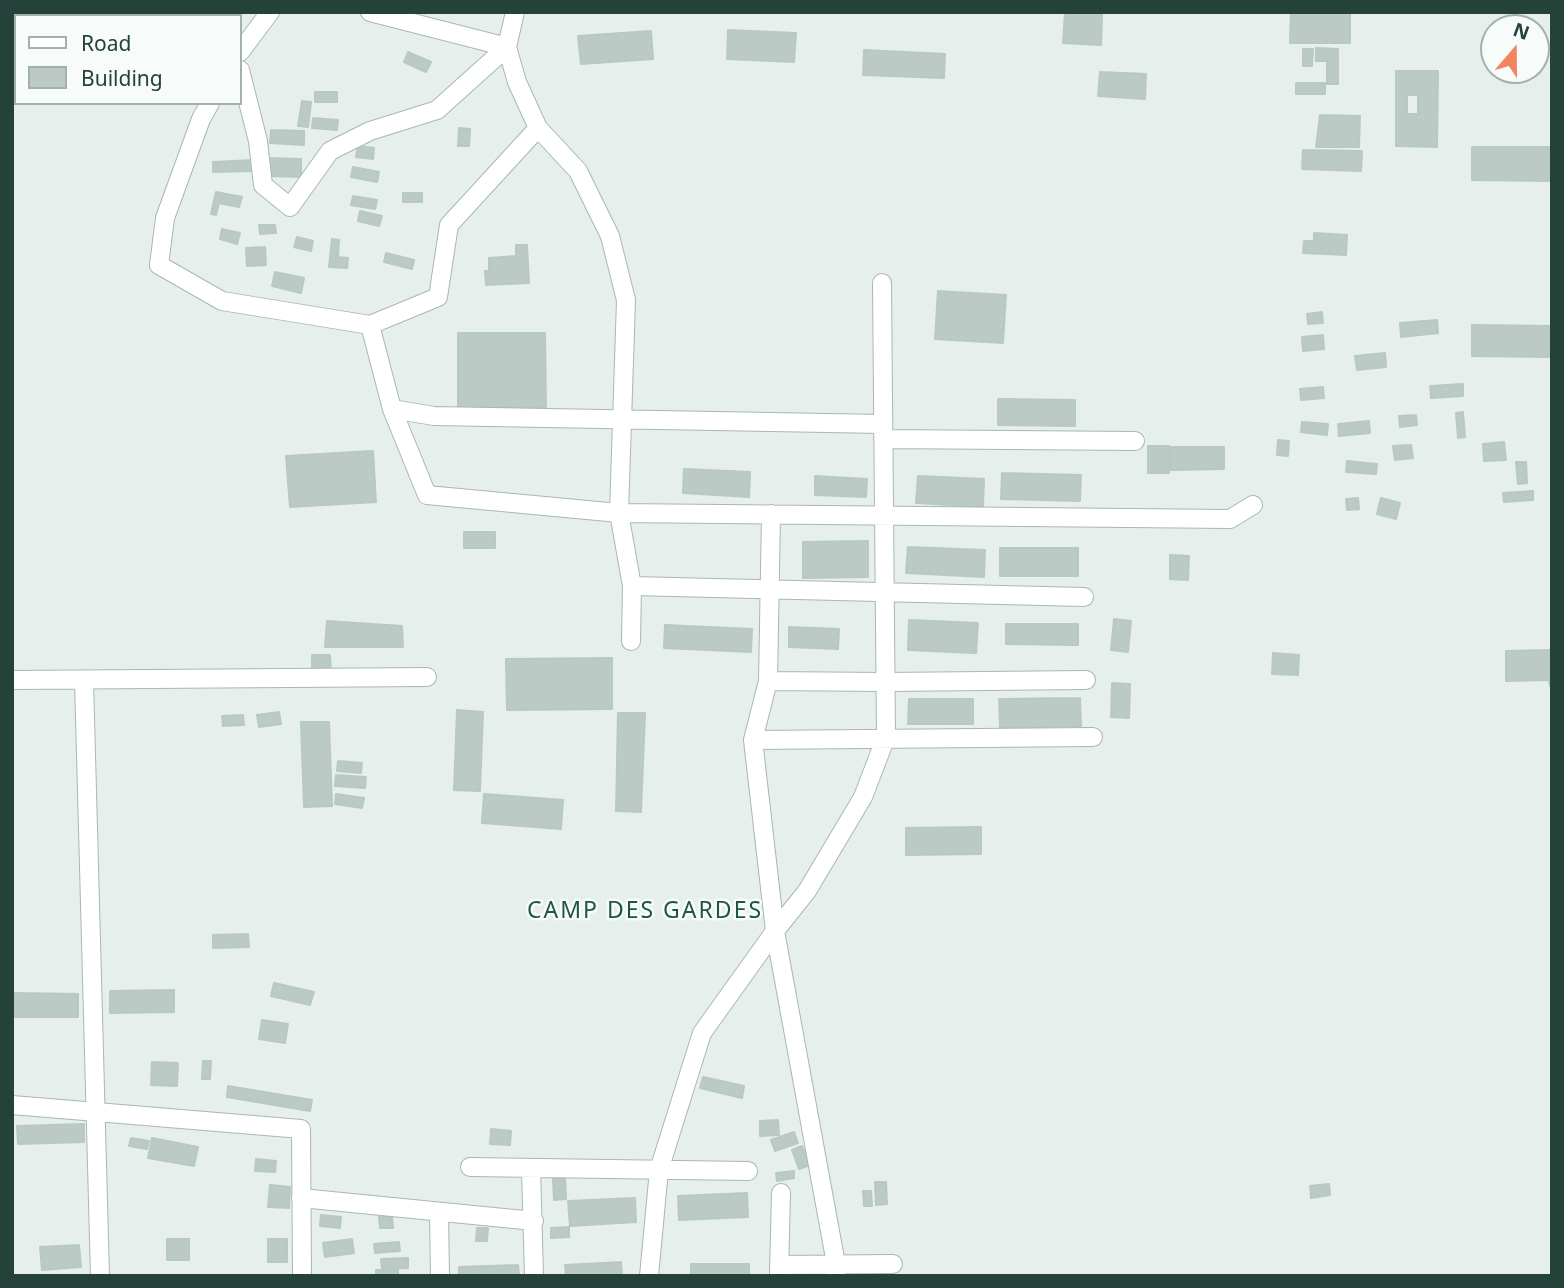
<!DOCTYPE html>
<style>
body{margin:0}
#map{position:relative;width:1564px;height:1288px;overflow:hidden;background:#e6efeb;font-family:"Noto Sans",sans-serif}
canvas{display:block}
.frame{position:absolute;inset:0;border:14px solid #24423a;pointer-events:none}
.legend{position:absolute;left:14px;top:14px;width:228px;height:91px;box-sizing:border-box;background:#f7fbf9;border:2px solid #a3b1ad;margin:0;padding:9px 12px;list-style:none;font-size:21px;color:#24423a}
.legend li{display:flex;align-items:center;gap:14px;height:35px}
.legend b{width:35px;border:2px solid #a3b1ad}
.north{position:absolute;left:1480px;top:14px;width:70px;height:70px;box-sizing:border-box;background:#f7fbf9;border:2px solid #a3b1ad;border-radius:50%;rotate:20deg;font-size:19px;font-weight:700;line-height:28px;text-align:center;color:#24423a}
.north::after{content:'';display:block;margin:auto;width:24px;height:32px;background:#f4845f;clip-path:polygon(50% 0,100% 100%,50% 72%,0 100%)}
</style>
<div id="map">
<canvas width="1564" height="1288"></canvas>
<div class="frame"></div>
<ul class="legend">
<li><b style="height:9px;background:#fff"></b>Road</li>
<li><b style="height:19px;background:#bbcac4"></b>Building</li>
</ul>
<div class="north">N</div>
</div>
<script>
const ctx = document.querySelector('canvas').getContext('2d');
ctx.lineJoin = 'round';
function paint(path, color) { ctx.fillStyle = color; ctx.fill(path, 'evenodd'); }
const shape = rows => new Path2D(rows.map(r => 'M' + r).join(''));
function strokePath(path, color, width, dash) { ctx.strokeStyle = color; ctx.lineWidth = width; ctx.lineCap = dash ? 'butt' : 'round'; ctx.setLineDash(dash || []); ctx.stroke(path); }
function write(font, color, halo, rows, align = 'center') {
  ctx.font = font + ' "Noto Sans",sans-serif'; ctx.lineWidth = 5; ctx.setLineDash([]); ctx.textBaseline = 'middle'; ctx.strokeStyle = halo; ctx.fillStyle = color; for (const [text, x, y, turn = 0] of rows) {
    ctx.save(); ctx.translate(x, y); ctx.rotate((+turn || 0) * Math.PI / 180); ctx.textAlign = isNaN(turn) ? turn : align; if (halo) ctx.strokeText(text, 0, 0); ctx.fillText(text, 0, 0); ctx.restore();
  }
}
const building = shape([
 [54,12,114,12,114,16,54,16,54,12],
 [1065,12,1102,12,1101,45,1063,43,1065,12],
 [1291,12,1350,12,1350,43,1290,43,1291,12],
 [728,30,796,33,794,62,727,59,728,30],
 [651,31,653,59,581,64,578,36,651,31],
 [1316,48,1338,49,1338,84,1327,84,1327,61,1316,61,1316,48],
 [1303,49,1313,49,1312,66,1303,66,1303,49],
 [864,50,945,54,944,78,863,75,864,50],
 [408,52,431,62,426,72,404,62,408,52],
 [1396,71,1438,71,1437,147,1396,146,1396,71],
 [1407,95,1418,95,1418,114,1407,114,1407,95],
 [1100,72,1146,74,1145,99,1098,96,1100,72],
 [1296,83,1325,83,1325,94,1296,94,1296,83],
 [315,92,337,92,337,102,315,102,315,92],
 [302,101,311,102,308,127,298,126,302,101],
 [1320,115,1360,116,1359,147,1316,147,1320,115],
 [313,118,338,120,337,130,312,128,313,118],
 [459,128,470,129,469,146,458,146,459,128],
 [271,130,304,131,304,145,270,143,271,130],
 [358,146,374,148,373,159,356,157,358,146],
 [1472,147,1552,147,1552,181,1472,180,1472,147],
 [1303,150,1362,151,1361,171,1302,169,1303,150],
 [268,158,301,159,301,177,267,176,268,158],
 [254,160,254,171,213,172,213,162,254,160],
 [353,167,379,172,377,182,351,177,353,167],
 [216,192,242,197,239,207,219,203,216,215,211,214,216,192],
 [403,193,422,193,422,202,403,202,403,193],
 [353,196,377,200,375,209,351,205,353,196],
 [360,211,382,216,379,226,358,221,360,211],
 [259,225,275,225,276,233,260,234,259,225],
 [222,229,240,233,237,244,220,239,222,229],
 [1314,233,1347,235,1346,255,1303,253,1304,241,1314,241,1314,233],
 [297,237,313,241,311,251,294,247,297,237],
 [332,239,339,240,338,257,348,258,347,268,329,267,332,239],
 [516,245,527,245,529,283,486,285,485,271,489,271,489,258,516,256,516,245],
 [265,247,266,265,247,266,246,248,265,247],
 [386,253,414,260,412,269,384,262,386,253],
 [275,272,304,278,301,293,272,286,275,272],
 [938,291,1006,295,1003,343,935,339,938,291],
 [1322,312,1323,323,1308,324,1307,314,1322,312],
 [1437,320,1438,333,1401,337,1400,323,1437,320],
 [1472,325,1552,326,1552,357,1472,356,1472,325],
 [458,333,545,333,546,407,458,407,458,333],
 [1323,335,1324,349,1303,351,1302,337,1323,335],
 [1385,353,1386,367,1357,370,1355,356,1385,353],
 [1463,384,1463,396,1431,398,1430,386,1463,384],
 [1323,387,1324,398,1301,400,1300,389,1323,387],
 [998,399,1075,400,1075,426,998,425,998,399],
 [1463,412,1465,437,1458,438,1456,413,1463,412],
 [1416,415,1417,425,1400,427,1399,416,1416,415],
 [1369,421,1370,433,1339,436,1338,424,1369,421],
 [1302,422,1328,424,1327,435,1301,432,1302,422],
 [1278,440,1289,441,1288,456,1277,455,1278,440],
 [1504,442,1506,460,1484,461,1483,444,1504,442],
 [1411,445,1413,458,1395,460,1393,446,1411,445],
 [1148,446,1169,446,1169,473,1148,473,1148,446],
 [1171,447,1224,447,1224,469,1171,470,1171,447],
 [373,451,376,502,290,507,286,456,373,451],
 [1347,461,1377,464,1376,474,1346,472,1347,461],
 [1516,462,1526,462,1527,483,1518,484,1516,462],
 [684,469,750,472,749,497,683,493,684,469],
 [1002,473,1081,475,1080,501,1001,499,1002,473],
 [815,476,867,479,866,497,815,495,815,476],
 [918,476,984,479,983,507,916,503,918,476],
 [1533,491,1533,500,1504,502,1503,493,1533,491],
 [1358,498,1359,509,1347,510,1346,499,1358,498],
 [1381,498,1400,503,1396,519,1377,514,1381,498],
 [464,532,495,532,495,548,464,548,464,532],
 [868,541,868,577,803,578,803,542,868,541],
 [908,547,985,550,984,577,906,573,908,547],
 [1000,548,1078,548,1078,576,1000,576,1000,548],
 [1170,555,1189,556,1188,580,1170,579,1170,555],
 [1114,619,1131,621,1128,652,1111,650,1114,619],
 [909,620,978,623,976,653,908,650,909,620],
 [327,621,402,626,403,647,325,647,327,621],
 [1006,624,1078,624,1078,645,1006,644,1006,624],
 [665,625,752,629,751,652,664,648,665,625],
 [789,627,839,629,838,649,789,647,789,627],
 [1552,650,1552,686,1550,686,1549,680,1506,681,1506,651,1552,650],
 [1273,653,1299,655,1298,675,1272,674,1273,653],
 [312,655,330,655,331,674,312,675,312,655],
 [612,658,612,709,507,710,506,659,612,658],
 [1112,683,1130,684,1129,718,1111,717,1112,683],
 [1080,698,1081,726,1000,728,999,699,1080,698],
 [909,699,973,699,973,724,908,724,909,699],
 [457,710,483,712,480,791,454,790,457,710],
 [279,712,281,724,259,727,257,715,279,712],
 [618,713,645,713,641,812,616,811,618,713],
 [243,715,244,725,223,726,222,716,243,715],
 [301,722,329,722,332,806,304,807,301,722],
 [338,761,362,763,361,773,337,771,338,761],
 [336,775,366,777,365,788,335,786,336,775],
 [336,794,364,798,362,808,335,804,336,794],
 [484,794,563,800,561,829,482,823,484,794],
 [981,827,981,854,906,855,906,828,981,827],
 [248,934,249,947,213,948,213,935,248,934],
 [274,983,314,992,310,1005,271,996,274,983],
 [174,990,174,1012,110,1013,110,991,174,990],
 [12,993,78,994,78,1017,12,1017,12,993],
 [262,1020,288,1024,285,1043,259,1039,262,1020],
 [203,1061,211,1061,210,1079,202,1079,203,1061],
 [152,1062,178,1063,177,1086,151,1085,152,1062],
 [703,1077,744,1086,742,1098,700,1088,703,1077],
 [228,1086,312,1100,310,1111,227,1097,228,1086],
 [778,1120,779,1135,760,1136,760,1121,778,1120],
 [84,1124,84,1142,18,1144,17,1126,84,1124],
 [491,1129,511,1131,510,1145,490,1144,491,1129],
 [794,1132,798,1143,775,1151,771,1140,794,1132],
 [131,1138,149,1141,147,1149,129,1146,131,1138],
 [152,1138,198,1147,194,1166,148,1158,152,1138],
 [802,1146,810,1165,799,1169,792,1150,802,1146],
 [256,1159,276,1161,275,1172,255,1171,256,1159],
 [794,1171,794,1178,777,1181,776,1173,794,1171],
 [553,1178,565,1178,566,1199,554,1200,553,1178],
 [875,1182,886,1182,887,1204,876,1205,875,1182],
 [1329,1184,1330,1195,1311,1198,1310,1186,1329,1184],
 [270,1185,290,1187,289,1208,268,1207,270,1185],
 [863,1191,871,1191,872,1206,864,1206,863,1191],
 [747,1193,748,1217,679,1220,678,1196,747,1193],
 [635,1198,636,1222,570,1226,568,1201,635,1198],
 [321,1215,341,1217,340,1228,320,1226,321,1215],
 [392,1216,393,1228,380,1228,379,1217,392,1216],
 [569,1227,569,1237,551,1238,551,1228,569,1227],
 [477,1228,488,1228,487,1241,476,1241,477,1228],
 [167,1239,189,1239,189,1260,167,1260,167,1239],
 [268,1239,287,1239,287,1262,268,1262,268,1239],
 [352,1239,354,1253,325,1257,323,1243,352,1239],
 [399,1242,400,1251,375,1253,374,1244,399,1242],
 [79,1245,81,1267,42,1270,40,1247,79,1245],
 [408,1258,408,1268,382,1269,381,1259,408,1258],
 [621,1262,622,1276,566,1276,565,1265,621,1262],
 [691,1264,749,1264,749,1276,691,1276,691,1264],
 [518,1265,519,1276,459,1276,459,1267,518,1265],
 [398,1269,398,1276,376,1276,376,1270,398,1269]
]);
const minor = shape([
 [370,12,507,47],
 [515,12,507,47,517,82,538,128,578,171,610,236,626,300,619,513,632,586,631,641],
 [240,52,270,12],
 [240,70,258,141,263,185,290,207,330,151,370,131,437,110,507,47],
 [210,103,201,119,165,218,159,265,222,301,370,325],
 [538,128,449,225,438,297,370,325,392,409,427,495,619,513,1230,519,1253,505],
 [392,409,434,416,883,424],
 [883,439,1135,441],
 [771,514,768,681,753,740,1093,737],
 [632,586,1084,597],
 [12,680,427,677],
 [84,680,100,1276],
 [768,681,885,682,1086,680],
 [753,740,775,931,836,1264,836,1276],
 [12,1105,301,1129,302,1276],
 [470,1167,748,1171],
 [531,1168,534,1276],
 [301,1198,534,1221],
 [439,1213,440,1276],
 [779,1265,893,1264],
 [779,1274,781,1193],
 [649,1276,659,1170,702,1033,775,931,807,891,863,797,886,737,882,283]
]);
const quarterNames = [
 ["CAMP DES GARDES",645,911]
];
paint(building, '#bbcac4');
strokePath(building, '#b8c9c2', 2);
strokePath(minor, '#a8b8b2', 20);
strokePath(minor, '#fff', 18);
ctx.letterSpacing = '2px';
write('23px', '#1f5548', '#f7fbf9', quarterNames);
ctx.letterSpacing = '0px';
</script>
